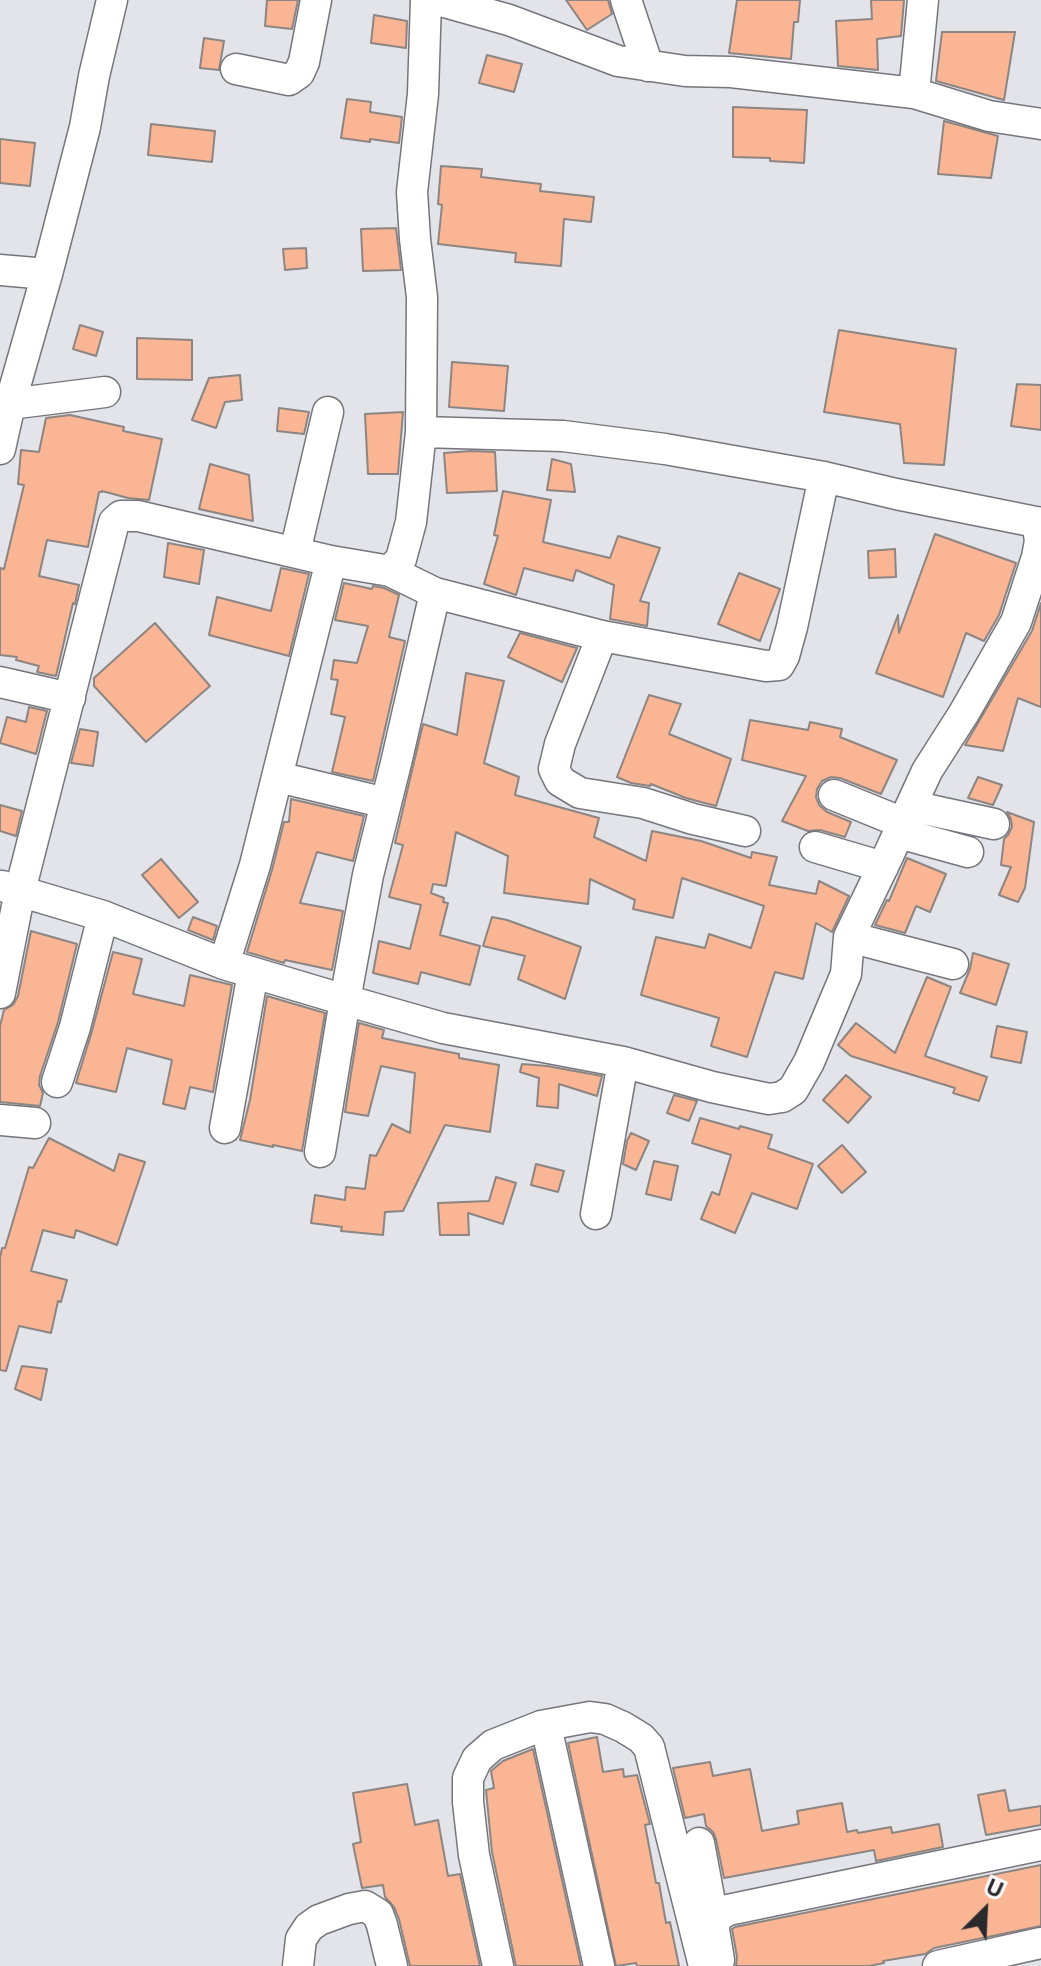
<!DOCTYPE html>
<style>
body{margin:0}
#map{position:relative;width:1041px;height:1966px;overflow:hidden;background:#e3e3ea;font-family:"Public Sans",sans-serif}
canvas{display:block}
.north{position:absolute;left:945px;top:1870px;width:80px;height:80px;-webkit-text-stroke:6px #fff;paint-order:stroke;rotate:24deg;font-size:22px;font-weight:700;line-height:32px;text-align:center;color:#2a2a2d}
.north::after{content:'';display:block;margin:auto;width:28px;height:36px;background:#2a2a2d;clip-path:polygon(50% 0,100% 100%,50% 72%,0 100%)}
</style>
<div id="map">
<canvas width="1041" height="1966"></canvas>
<div class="north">U</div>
</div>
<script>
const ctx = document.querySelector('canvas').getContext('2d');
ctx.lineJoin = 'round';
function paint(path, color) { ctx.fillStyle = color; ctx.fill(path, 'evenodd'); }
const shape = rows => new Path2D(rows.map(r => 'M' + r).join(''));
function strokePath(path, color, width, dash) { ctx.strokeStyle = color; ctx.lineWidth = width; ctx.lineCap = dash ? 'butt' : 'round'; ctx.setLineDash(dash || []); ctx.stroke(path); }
const building = shape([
 [267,0,298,0,292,29,265,26,267,0],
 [566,0,608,0,612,14,587,30,566,0],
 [737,0,800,0,798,22,794,22,791,59,729,53,737,0],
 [871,0,904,0,901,36,877,39,878,70,838,66,836,21,872,19,871,0],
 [374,15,407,21,406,48,371,43,374,15],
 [942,32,1015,32,1004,100,936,81,942,32],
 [204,38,224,41,219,70,200,68,204,38],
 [487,55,522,64,514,92,479,83,487,55],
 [347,99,371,102,370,112,402,117,399,143,370,139,370,142,341,138,347,99],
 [733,107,807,110,804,163,770,161,770,158,733,157,733,107],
 [944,121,998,136,991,178,938,174,944,121],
 [151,124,215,131,212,162,148,155,151,124],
 [0,139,35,143,30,186,0,183,0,139],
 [441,166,482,169,481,177,541,184,540,191,594,197,591,222,564,219,561,266,515,262,516,253,438,244,442,205,438,204,441,166],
 [396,228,401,270,363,271,361,229,396,228],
 [306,248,307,268,285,270,283,249,306,248],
 [80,325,103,332,96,356,73,349,80,325],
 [839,330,956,349,944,465,904,463,900,424,824,412,839,330],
 [137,338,192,340,192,380,137,379,137,338],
 [452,362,508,366,504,411,449,407,452,362],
 [240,375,242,400,225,402,216,428,192,420,209,378,240,375],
 [1017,384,1041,385,1041,430,1011,426,1017,384],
 [279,408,309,412,304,434,277,431,279,408],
 [403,412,398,474,368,474,365,414,403,412],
 [70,415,124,427,123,431,162,439,149,500,128,498,102,491,102,492,99,492,88,547,47,540,39,576,79,585,75,604,73,603,56,676,37,672,39,666,16,660,17,657,0,655,0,568,4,569,24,485,18,484,21,450,39,452,46,418,70,415],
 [471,451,495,452,497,491,447,493,444,453,471,451],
 [552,459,571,464,575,492,547,490,552,459],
 [210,464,249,475,253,521,199,509,210,464],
 [503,491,551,500,543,542,610,558,618,536,660,548,640,601,649,603,647,626,610,619,614,585,576,570,573,581,524,568,516,595,484,584,498,536,494,535,503,491],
 [935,534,1016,563,999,615,984,641,966,633,943,697,876,673,898,615,899,633,935,534],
 [168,543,204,550,199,584,164,577,168,543],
 [895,549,896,577,869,578,868,551,895,549],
 [281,568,309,574,289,656,209,635,217,597,271,611,281,568],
 [739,573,780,589,760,641,718,624,739,573],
 [344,583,372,589,373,586,384,588,399,595,389,637,405,641,373,781,332,772,345,717,331,714,338,680,331,679,334,660,357,663,368,626,335,620,344,583],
 [1041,603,1041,707,1018,698,1003,751,965,745,1032,631,1041,603],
 [155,623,210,686,146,742,94,686,94,678,155,623],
 [520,633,577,648,562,682,508,657,520,633],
 [466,673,504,681,484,763,519,777,515,795,599,818,594,837,646,861,652,831,701,841,751,858,752,852,777,857,769,885,816,894,819,881,849,896,832,932,816,923,803,979,775,972,747,1057,711,1046,719,1018,641,995,656,937,705,948,709,934,751,948,764,906,682,878,673,918,633,909,635,900,590,879,588,904,504,893,508,856,456,832,446,886,433,884,431,893,444,898,443,902,448,903,440,935,480,946,470,985,421,972,418,984,373,973,379,941,410,949,421,905,389,897,403,845,395,843,423,724,457,735,466,673],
 [649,695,681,704,669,734,731,759,716,806,686,798,651,784,650,786,631,783,617,777,649,695],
 [29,707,47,711,36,754,0,743,7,717,26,722,29,707],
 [750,720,808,730,810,722,842,729,840,737,897,760,881,794,840,778,831,777,822,781,817,789,816,797,819,805,827,812,851,822,845,837,820,830,808,831,782,821,806,776,742,760,750,720],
 [80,729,98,732,93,766,71,763,80,729],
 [978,777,1002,785,993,805,968,798,978,777],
 [291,799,364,816,353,861,317,852,300,903,343,911,332,970,285,960,284,963,247,952,272,870,284,822,289,822,291,799],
 [0,805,22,811,16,836,0,831,0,805],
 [1007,812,1034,822,1025,888,1018,902,999,895,1011,867,1001,865,1004,839,1008,835,1012,827,1011,819,1007,812],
 [907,858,946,874,930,912,916,906,905,933,875,925,887,900,889,901,907,858],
 [161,859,198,902,179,918,142,875,161,859],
 [193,917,217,926,213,940,188,930,193,917],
 [492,917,507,920,581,947,565,999,518,979,525,956,483,946,492,917],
 [31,931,77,944,58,1022,40,1076,39,1085,43,1093,40,1106,0,1102,0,1026,4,1010,13,1005,18,996,31,931],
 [113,952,142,959,133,994,184,1006,190,975,232,985,213,1092,190,1087,185,1109,163,1104,172,1060,127,1048,116,1092,76,1083,92,1031,113,952],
 [973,953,1009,964,996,1005,960,993,970,969,973,953],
 [927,977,951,987,925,1056,987,1077,979,1101,953,1093,955,1088,851,1056,838,1045,856,1023,895,1053,927,977],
 [267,996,325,1013,302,1151,273,1145,273,1147,240,1140,250,1100,267,996],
 [359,1023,384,1030,382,1038,459,1054,459,1058,499,1065,490,1132,445,1125,403,1211,385,1212,383,1235,341,1231,342,1227,311,1223,315,1195,345,1200,346,1187,365,1189,370,1155,376,1156,392,1124,410,1133,415,1073,381,1066,368,1116,345,1112,359,1023],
 [997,1026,1027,1032,1021,1063,991,1057,997,1026],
 [522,1064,547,1066,602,1076,597,1096,559,1084,558,1108,537,1106,539,1078,520,1072,522,1064],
 [846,1075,871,1097,848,1123,823,1100,846,1075],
 [674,1095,697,1101,689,1121,667,1113,674,1095],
 [700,1118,739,1129,740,1126,772,1135,768,1148,813,1164,797,1209,752,1193,735,1233,701,1219,712,1192,719,1195,731,1155,692,1143,700,1118],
 [631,1133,649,1141,636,1170,623,1164,627,1141,631,1133],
 [49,1138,114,1171,119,1154,145,1162,117,1245,76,1230,74,1238,43,1230,31,1271,67,1280,61,1302,58,1301,51,1333,19,1326,6,1371,0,1370,0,1258,2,1248,5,1248,29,1167,33,1168,49,1138],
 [842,1145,866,1172,842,1193,818,1166,842,1145],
 [654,1161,678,1166,671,1200,646,1194,654,1161],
 [536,1164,564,1171,558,1192,531,1185,536,1164],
 [496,1177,516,1183,503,1224,468,1213,469,1235,440,1235,438,1203,489,1201,496,1177],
 [22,1366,47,1369,41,1400,15,1389,22,1366],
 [597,1737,603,1772,623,1769,624,1777,637,1775,650,1824,645,1825,656,1883,659,1883,666,1923,670,1922,679,1966,637,1966,636,1963,616,1966,568,1743,597,1737],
 [533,1749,581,1966,516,1966,492,1852,486,1790,494,1788,491,1771,503,1761,533,1749],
 [710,1762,713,1776,750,1769,762,1831,799,1824,797,1811,842,1803,847,1832,857,1830,858,1833,891,1827,892,1833,939,1824,943,1847,876,1861,874,1850,724,1878,716,1839,713,1832,706,1826,704,1814,685,1818,673,1768,710,1762],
 [407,1784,415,1825,438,1820,448,1876,460,1874,480,1966,410,1966,399,1919,394,1907,385,1897,383,1885,362,1888,353,1844,361,1842,353,1793,407,1784],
 [1005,1790,1009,1811,1041,1806,1041,1825,986,1835,978,1795,1005,1790],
 [1041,1865,1041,1926,934,1948,925,1954,883,1961,884,1963,869,1966,736,1966,737,1957,732,1929,735,1927,1041,1865]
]);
const minor = shape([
 [438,0,509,20,618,61,685,71,731,72,914,93,989,116,1041,124],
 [626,0,648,66],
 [236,69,289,80,299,73,304,62,316,0],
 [914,93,923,0],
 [0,270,47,274],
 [10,404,105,392],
 [421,432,563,436,665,449,824,477,896,494,1041,523],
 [0,449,10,404,47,274,85,127,94,76,112,0],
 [295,552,328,412],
 [435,593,602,636,766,666,779,665,784,656,792,627,824,477],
 [602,636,560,744,554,769,560,781,580,793,643,803,693,819,745,831],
 [0,682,70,698],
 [278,777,386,803],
 [834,795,903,823],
 [911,806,994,824],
 [899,833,968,852],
 [815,847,883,867],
 [2,886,103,916,224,964,255,865,331,561],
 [849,937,953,964],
 [224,964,345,1000,368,875,396,763,435,593,390,571],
 [0,993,20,891,114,522,121,516,138,516,331,561,390,571,401,559,411,522,421,432,422,297,415,239,412,192,423,94,426,0],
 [57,1082,75,1027,103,916],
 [0,1120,35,1123],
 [225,1128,253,973],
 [320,1152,345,1000,443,1028,623,1062,712,1087,769,1099,782,1097,793,1090,809,1062,846,974,849,937,888,856,927,771,964,713,1016,622,1037,557,1040,541,1037,522],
 [596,1214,623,1062],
 [546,1726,599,1966],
 [699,1843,709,1897,715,1918],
 [719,1960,714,1930,715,1918,728,1910,1041,1845],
 [298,1966,301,1939,309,1927,319,1920,349,1909,365,1906,378,1914,382,1925,392,1966],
 [498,1966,474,1855,468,1802,468,1778,477,1759,493,1745,541,1726,590,1717,605,1719,623,1727,641,1738,649,1747,704,1966],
 [938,1966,1041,1943]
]);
paint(building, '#fab594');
strokePath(building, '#8c8582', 2);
strokePath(minor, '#75757b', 33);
strokePath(minor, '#fff', 30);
</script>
